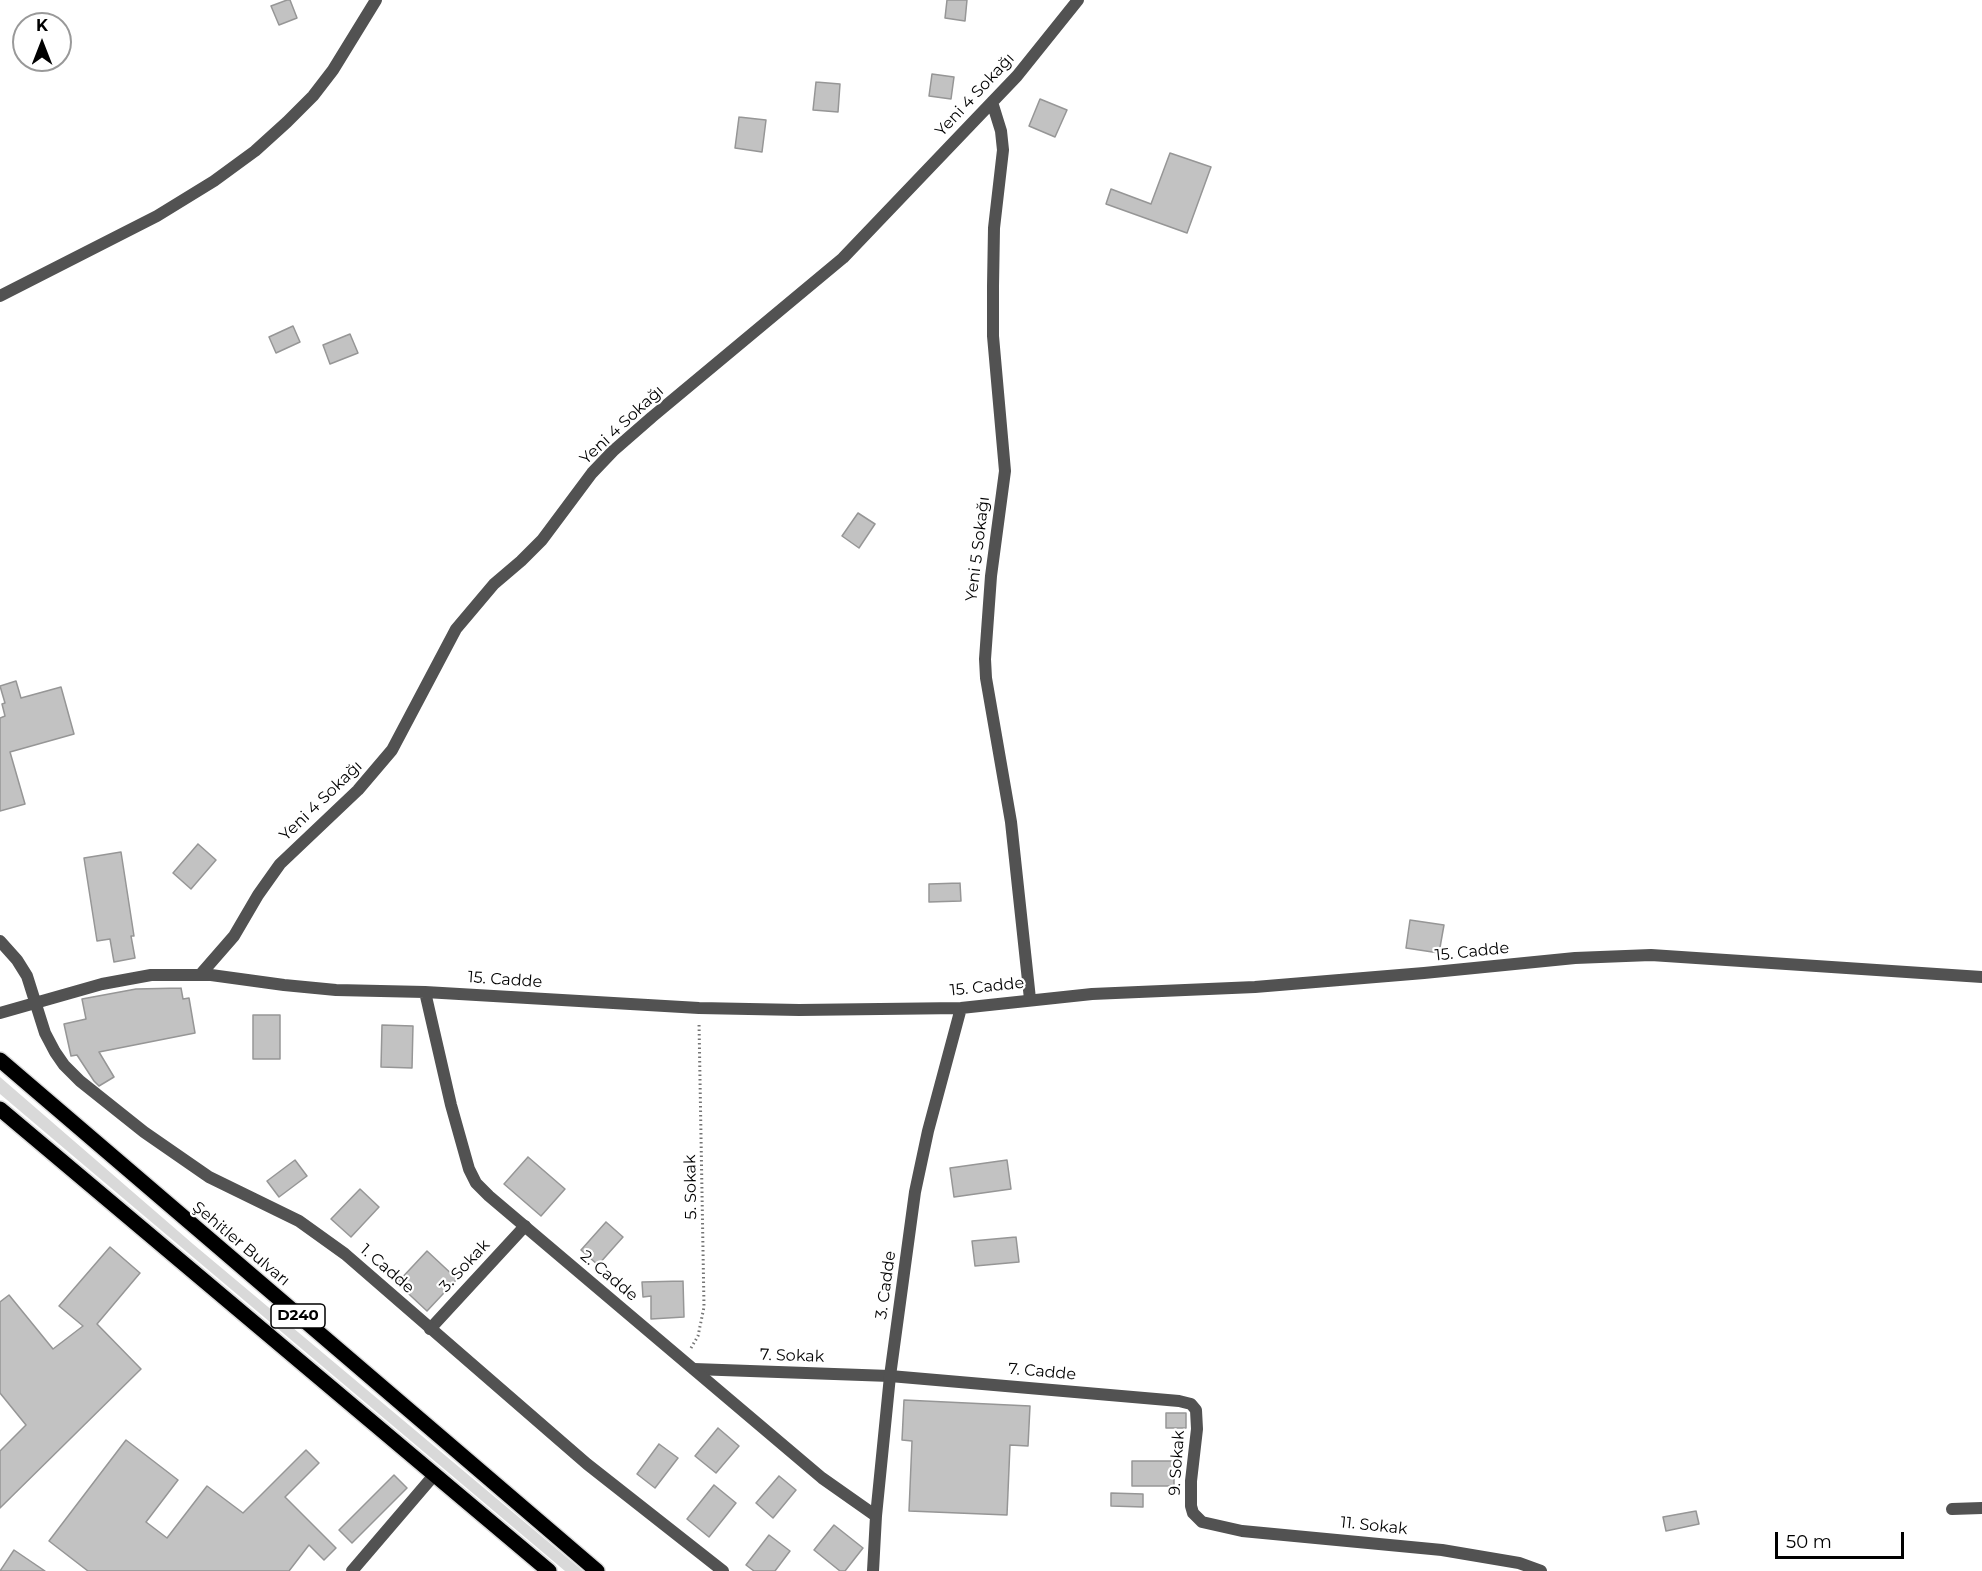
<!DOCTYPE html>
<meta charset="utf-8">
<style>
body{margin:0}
#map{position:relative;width:1982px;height:1571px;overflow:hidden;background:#fff;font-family:Montserrat,sans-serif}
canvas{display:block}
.north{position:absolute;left:12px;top:12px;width:60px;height:60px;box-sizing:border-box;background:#fff;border:2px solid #999;border-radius:50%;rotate:0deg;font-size:16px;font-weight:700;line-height:24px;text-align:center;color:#000}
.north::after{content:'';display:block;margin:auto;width:21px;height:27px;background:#000;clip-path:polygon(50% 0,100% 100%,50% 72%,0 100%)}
.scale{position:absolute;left:1775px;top:1532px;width:129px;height:27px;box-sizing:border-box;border:3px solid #000;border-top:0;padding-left:8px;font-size:18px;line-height:21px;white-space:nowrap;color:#000;-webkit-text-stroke:4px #fff;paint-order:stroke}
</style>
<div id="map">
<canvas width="1982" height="1571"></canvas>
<div class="north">K</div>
<div class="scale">50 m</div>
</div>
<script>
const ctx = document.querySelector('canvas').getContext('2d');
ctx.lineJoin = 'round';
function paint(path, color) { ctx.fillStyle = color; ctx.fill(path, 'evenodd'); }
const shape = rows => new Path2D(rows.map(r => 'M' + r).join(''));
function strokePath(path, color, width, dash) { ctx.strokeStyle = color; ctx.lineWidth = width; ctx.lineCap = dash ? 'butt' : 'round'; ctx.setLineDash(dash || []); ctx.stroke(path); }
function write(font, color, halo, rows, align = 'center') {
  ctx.font = font + ' Montserrat,sans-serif'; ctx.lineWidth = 4.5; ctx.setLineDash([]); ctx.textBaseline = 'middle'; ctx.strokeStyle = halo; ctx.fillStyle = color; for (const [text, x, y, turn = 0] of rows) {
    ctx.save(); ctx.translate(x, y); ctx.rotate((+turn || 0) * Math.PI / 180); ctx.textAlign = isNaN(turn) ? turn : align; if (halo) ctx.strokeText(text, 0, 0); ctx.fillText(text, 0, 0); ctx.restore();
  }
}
const green = shape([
 [0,1077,193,1244,583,1571,565,1571,72,1155,0,1094]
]);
const building = shape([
 [287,0,290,0,297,18,279,25,271,6,287,0],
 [947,0,967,0,965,21,945,18,947,0],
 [932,74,954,77,951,99,929,96,932,74],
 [816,82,840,84,838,112,813,110,816,82],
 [1040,99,1067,110,1055,137,1029,126,1040,99],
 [739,117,766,120,762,152,735,148,739,117],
 [1170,153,1211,167,1187,233,1106,204,1111,189,1151,204,1170,153],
 [293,326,300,342,276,353,269,337,293,326],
 [350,334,358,353,330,364,323,345,350,334],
 [858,513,875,524,859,548,842,536,858,513],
 [16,681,21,698,61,687,74,734,10,752,25,804,0,811,0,718,5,716,2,704,5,703,0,686,16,681],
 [198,844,216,860,191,889,173,873,198,844],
 [121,852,134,936,131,936,135,958,114,962,110,939,97,941,84,858,121,852],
 [960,883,961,901,929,902,929,884,960,883],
 [1410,920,1444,925,1439,953,1406,948,1410,920],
 [181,988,183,999,189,998,195,1033,99,1052,114,1077,99,1086,94,1081,77,1055,71,1056,64,1024,86,1019,82,999,136,989,181,988],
 [253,1015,280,1015,280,1059,253,1059,253,1015],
 [382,1025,413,1026,412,1068,381,1067,382,1025],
 [528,1157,565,1189,541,1216,504,1184,528,1157],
 [295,1160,307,1176,279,1197,267,1181,295,1160],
 [1007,1160,1011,1189,954,1197,950,1168,1007,1160],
 [360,1189,379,1207,351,1237,331,1219,360,1189],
 [606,1222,623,1237,598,1265,581,1250,606,1222],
 [1016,1237,1019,1262,975,1266,972,1241,1016,1237],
 [110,1247,140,1273,97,1324,141,1369,0,1508,0,1451,26,1425,0,1393,0,1302,9,1295,53,1349,83,1326,59,1306,110,1247],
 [427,1251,457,1279,427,1311,397,1283,427,1251],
 [683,1281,684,1317,651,1319,651,1296,643,1297,642,1282,683,1281],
 [904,1400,1030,1406,1028,1446,1010,1445,1007,1515,909,1511,912,1441,902,1440,904,1400],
 [1166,1413,1186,1413,1186,1428,1166,1428,1166,1413],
 [718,1428,739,1446,716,1473,695,1456,718,1428],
 [126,1440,178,1480,146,1522,167,1538,207,1486,243,1513,306,1450,319,1463,285,1497,336,1548,324,1560,309,1545,289,1571,88,1571,49,1541,126,1440],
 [659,1444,678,1458,655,1488,637,1474,659,1444],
 [1132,1461,1174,1461,1174,1486,1132,1486,1132,1461],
 [394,1475,407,1488,352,1543,339,1530,394,1475],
 [779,1476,796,1490,773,1518,756,1503,779,1476],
 [714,1485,736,1503,709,1537,687,1519,714,1485],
 [1111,1493,1143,1494,1143,1507,1111,1506,1111,1493],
 [1696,1511,1699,1524,1666,1531,1663,1517,1696,1511],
 [834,1525,863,1548,845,1571,840,1571,814,1550,834,1525],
 [769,1535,790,1551,775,1571,754,1571,746,1565,769,1535],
 [14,1550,45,1571,0,1571,14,1550]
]);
const path = shape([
 [691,1348,698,1336,704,1307,699,1022]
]);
const minor = shape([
 [992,102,1001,131,1003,150,994,228,993,286,993,336,1005,471,991,576,985,659,986,678,1011,822,1030,999],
 [200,975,234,936,258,895,280,864,358,790,392,750,456,629,494,584,521,561,542,540,592,473,613,451,652,417,843,258,1017,76,1078,0],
 [430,1329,525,1226],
 [694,1369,890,1376,1179,1401,1191,1404,1196,1410,1197,1429,1191,1481,1191,1506,1193,1513,1202,1522,1242,1531,1442,1550,1519,1563,1541,1571],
 [352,1571,435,1474]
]);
const tertiary = shape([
 [0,296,157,216,214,181,255,151,287,122,313,96,333,70,376,0],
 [0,941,17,960,27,976,45,1033,55,1052,64,1065,80,1081,144,1132,209,1177,299,1221,345,1254,587,1464,723,1571],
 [425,992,451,1105,469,1169,476,1183,489,1196,822,1478,876,1516],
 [0,1013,102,984,151,975,211,975,284,985,336,990,425,992,699,1008,799,1010,961,1008,1092,994,1255,987,1424,973,1575,958,1651,955,1982,977],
 [1952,1509,1982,1508],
 [873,1571,876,1516,890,1376,915,1192,928,1131,961,1008]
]);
const primary = shape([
 [0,1060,597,1571],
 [0,1109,549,1571]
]);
const shields = [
 [298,1316,54]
];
const shieldNames = [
 ["D240",298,1316]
];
const streetNames = [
 ["Yeni 4 Sokağı",975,95,-47],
 ["Yeni 4 Sokağı",622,425,-43],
 ["Yeni 5 Sokağı",978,549,-83],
 ["Yeni 4 Sokağı",321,801,-44],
 ["15. Cadde",1472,952,-6],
 ["15. Cadde",505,980,4],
 ["15. Cadde",987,987,-6],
 ["5. Sokak",691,1187,-91],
 ["Şehitler Bulvarı",241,1244,40],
 ["3. Sokak",465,1266,-47],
 ["1. Cadde",387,1269,41],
 ["2. Cadde",609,1276,40],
 ["3. Cadde",886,1285,-82],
 ["7. Sokak",792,1356,2],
 ["7. Cadde",1042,1372,5],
 ["9. Sokak",1177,1463,-86],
 ["11. Sokak",1374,1526,6]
];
paint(green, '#d9d9d9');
paint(building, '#c2c2c2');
strokePath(building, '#969696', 1.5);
strokePath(primary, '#dbdbdb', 18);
strokePath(path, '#747474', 3, [1.5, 3]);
strokePath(minor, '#525252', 12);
strokePath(tertiary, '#525252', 12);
strokePath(primary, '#000', 15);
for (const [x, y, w] of shields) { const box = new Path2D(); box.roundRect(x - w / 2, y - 12, w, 24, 4.5); ctx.fillStyle = '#fff'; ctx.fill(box); strokePath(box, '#000', 1.5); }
write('bold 15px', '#000', null, shieldNames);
write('16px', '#000', '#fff', streetNames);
</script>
